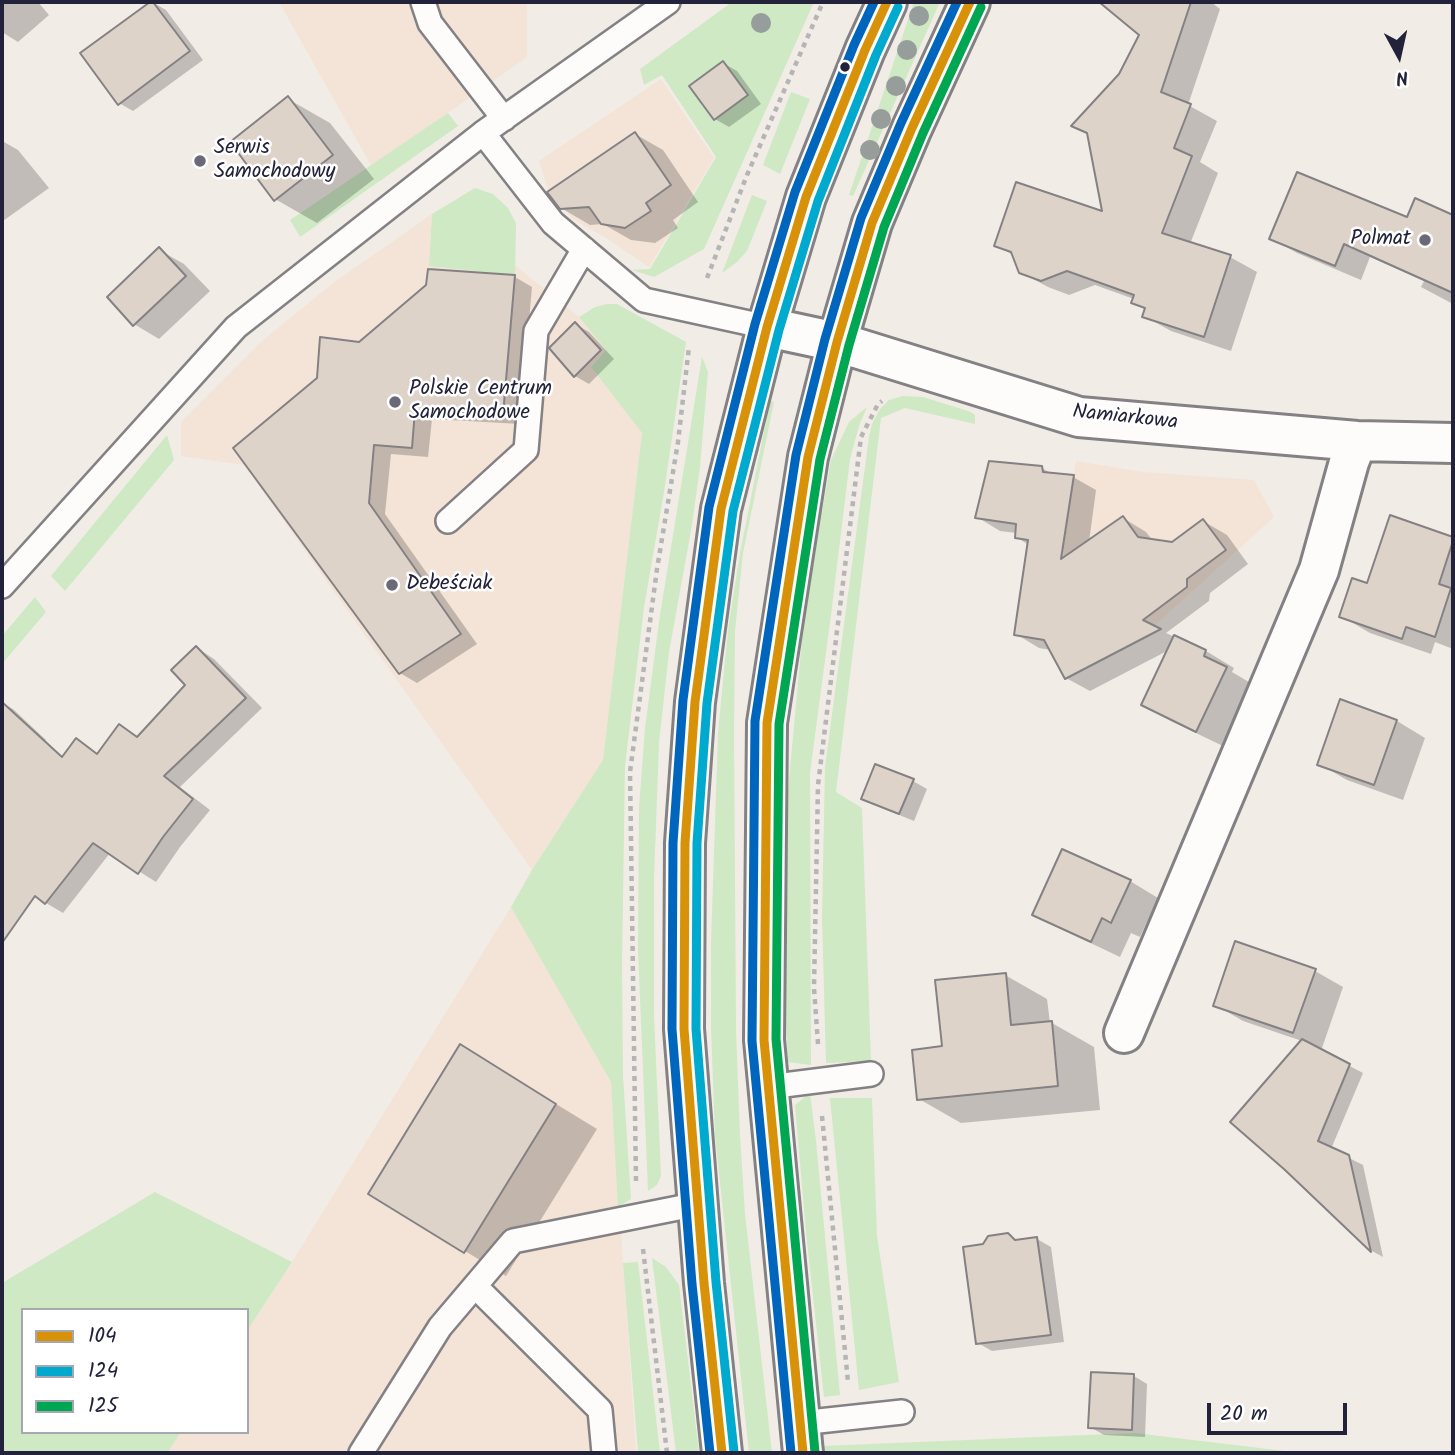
<!DOCTYPE html>
<meta charset="utf-8">
<style>
body{margin:0}
#map{position:relative;width:1455px;height:1455px;overflow:hidden;background:#f2ece6;font-family:Kalam,sans-serif}
canvas{display:block}
.frame{position:absolute;inset:0;border:4px solid #22223b;pointer-events:none}
.legend{position:absolute;left:21px;top:1308px;width:228px;height:126px;box-sizing:border-box;background:#fff;border:2px solid #a7a7b1;margin:0;padding:9px 12px;list-style:none;font-size:21px;color:#22223b}
.legend li{display:flex;align-items:center;gap:14px;height:35px}
.legend b{width:35px;border:2px solid #a7a7b1}
.north{position:absolute;left:1364px;top:21px;width:70px;height:70px;-webkit-text-stroke:5px #fff;paint-order:stroke;rotate:172deg;font-size:19px;font-weight:700;line-height:28px;text-align:center;color:#22223b}
.north::after{content:'';display:block;margin:auto;width:24px;height:32px;background:#22223b;clip-path:polygon(50% 0,100% 100%,50% 72%,0 100%)}
.scale{position:absolute;left:1207px;top:1403px;width:140px;height:32px;box-sizing:border-box;border:4px solid #22223b;border-top:0;padding-left:9px;font-size:21px;line-height:24px;white-space:nowrap;color:#22223b;-webkit-text-stroke:5px #fff;paint-order:stroke}
</style>
<div id="map">
<canvas width="1455" height="1455"></canvas>
<div class="frame"></div>
<ul class="legend">
<li><b style="height:9px;background:#d79209"></b>104</li>
<li><b style="height:9px;background:#00a9ce"></b>124</li>
<li><b style="height:9px;background:#00a651"></b>125</li>
</ul>
<div class="north">N</div>
<div class="scale">20 m</div>
</div>
<script>
const ctx = document.querySelector('canvas').getContext('2d');
ctx.lineJoin = 'round';
function paint(path, color) { ctx.fillStyle = color; ctx.fill(path, 'evenodd'); }
const shape = rows => new Path2D(rows.map(r => 'M' + r).join(''));
function strokePath(path, color, width, dash) { ctx.strokeStyle = color; ctx.lineWidth = width; ctx.lineCap = dash ? 'butt' : 'round'; ctx.setLineDash(dash || []); ctx.stroke(path); }
function write(font, color, halo, rows, align = 'center') {
  ctx.font = font + ' Kalam,sans-serif'; ctx.lineWidth = 5; ctx.setLineDash([]); ctx.textBaseline = 'middle'; ctx.strokeStyle = halo; ctx.fillStyle = color; for (const [text, x, y, turn = 0] of rows) {
    ctx.save(); ctx.translate(x, y); ctx.rotate((+turn || 0) * Math.PI / 180); ctx.textAlign = isNaN(turn) ? turn : align; if (halo) ctx.strokeText(text, 0, 0); ctx.fillText(text, 0, 0); ctx.restore();
  }
}
const built = shape([
 [279,2,527,2,527,57,372,167],
 [661,79,714,158,649,267,608,239,574,220,549,192,539,161],
 [432,214,429,263,516,266,579,317,606,350,591,367,642,433,603,761,532,870,244,465,181,456,181,422,263,340,336,281],
 [1076,461,1143,472,1254,480,1274,517,1139,640,1065,679,1069,601,1063,546],
 [511,907,611,1082,636,1453,167,1453,181,1432,247,1432,247,1331,292,1262]
]);
const green = shape([
 [732,2,814,2,704,249,654,277,632,270,650,269,716,157,662,75,644,85,640,69],
 [914,2,940,2,853,196,849,195],
 [791,92,810,99,780,174,763,165],
 [448,113,458,126,300,237,290,220],
 [475,188,493,194,508,208,516,223,515,275,429,266,432,214],
 [752,195,767,201,747,251,737,262,722,273],
 [607,304,617,304,686,342,664,492,644,607,625,766,622,964,623,1076,631,1199,618,1207,611,1082,511,907,532,870,603,760,642,433,591,367,606,350,579,317,595,307],
 [702,357,708,372,700,467,692,525,669,652,659,743,654,879,654,1016,661,1176,657,1185,648,1191,638,949,639,808,645,728,660,615],
 [903,396,923,397,971,412,975,415,975,424,905,408,881,418,836,792,862,808,871,1061,826,1063,822,918,825,767,869,437,872,424,880,409,889,400],
 [770,401,774,402,743,553,735,631,734,734,736,1030,740,1136,745,1214,772,1453,749,1453,715,1136,711,1028,711,943,718,733,728,630,740,553],
 [867,407,859,426,850,459,831,615,810,773,811,1065,788,1062,783,982,786,813,804,617,831,460,849,422],
 [167,435,174,460,65,591,51,576],
 [35,597,46,612,2,664,2,636],
 [810,1093,816,1141,840,1395,824,1397,806,1232,795,1105],
 [830,1098,872,1098,877,1236,899,1382,859,1390],
 [155,1192,292,1262,247,1331,247,1310,23,1310,23,1432,181,1432,167,1453,2,1453,2,1283],
 [652,1258,666,1267,679,1285,699,1453,676,1453],
 [638,1262,660,1453,638,1453,623,1263],
 [1135,1433,1301,1453,824,1453,823,1446]
]);
const shadow = shape([
 [2,2,38,2,49,15,18,42,2,32],
 [152,2,166,10,203,60,133,111,119,103],
 [1101,2,1211,2,1220,9,1188,105,1217,121,1200,162,1218,173,1190,244,1230,257,1257,272,1231,351,1171,331,1144,316,1146,310,1133,303,1134,299,1095,285,1069,295,1048,287,1020,272,1013,255,996,245,1104,213,1089,135,1073,126,1120,75,1142,34],
 [723,63,737,71,761,104,729,127,715,119],
 [288,99,330,123,374,179,317,223,275,199],
 [635,134,663,150,698,202,673,220,678,228,655,243,631,240,603,224,590,225,561,208],
 [4,142,18,150,49,188,3,221,2,220,2,143],
 [1416,201,1453,217,1453,304,1421,287,1424,281,1370,257,1361,280,1297,253,1271,238,1408,219],
 [159,250,184,264,210,291,159,339,134,324],
 [515,277,532,287,520,424,432,419,428,457,391,454,385,514,477,644,417,683,400,673,235,448,360,344],
 [575,324,589,332,614,359,589,384,575,376],
 [1042,468,1054,475,1073,477,1096,490,1089,542,1123,518,1146,532,1153,541,1172,544,1203,521,1227,535,1248,564,1210,593,1209,601,1166,633,1206,651,1234,668,1232,672,1254,685,1225,747,1171,721,1143,705,1169,650,1090,691,1066,678,1051,650,1039,648,1016,634,1029,545,1016,537,1017,533,1000,531,977,517],
 [1391,517,1453,538,1453,649,1435,642,1431,654,1370,633,1341,616,1368,585],
 [197,648,214,659,262,708,180,787,210,810,180,847,156,882,110,853,63,913,46,903,13,875,120,726,139,737,187,685],
 [1341,702,1397,721,1425,738,1403,800,1347,780,1319,764],
 [2,703,13,709,46,740,2,795],
 [913,781,927,789,914,821,877,806,863,798],
 [1130,881,1158,898,1140,937,1131,933,1120,957,1063,930,1035,914],
 [1315,971,1343,987,1321,1051,1363,1073,1331,1149,1363,1165,1383,1257,1372,1251,1286,1169,1302,1041,1243,1021,1215,1005],
 [1005,975,1047,999,1050,1023,1052,1023,1094,1047,1100,1110,961,1123,919,1099,944,1048],
 [461,1046,597,1129,506,1276,370,1193],
 [1008,1235,1019,1242,1037,1239,1051,1247,1064,1342,992,1351,978,1343],
 [1134,1376,1147,1384,1145,1437,1104,1435,1090,1427]
]);
const building = shape([
 [150,2,153,2,190,51,118,105,80,53,150,2],
 [1099,2,1191,2,1161,92,1191,104,1174,148,1192,156,1162,233,1231,255,1204,337,1142,317,1145,308,1131,303,1134,295,1067,271,1041,281,1019,273,1011,252,994,246,1016,182,1102,211,1087,133,1071,126,1119,74,1139,35,1099,2],
 [723,61,748,95,714,120,689,86,723,61],
 [288,96,333,155,274,201,230,142,288,96],
 [635,132,671,185,646,203,651,211,625,228,601,224,589,207,560,209,547,192,635,132],
 [1297,172,1407,217,1415,198,1453,215,1453,293,1344,244,1335,266,1269,239,1297,172],
 [159,247,186,276,133,326,107,297,159,247],
 [428,269,515,275,503,415,415,410,412,448,374,445,369,503,461,634,399,674,233,448,317,378,320,337,359,342,426,285,428,269],
 [575,322,601,350,574,377,549,348,575,322],
 [989,461,1042,466,1043,472,1074,475,1061,559,1123,516,1138,537,1172,542,1203,519,1226,550,1187,579,1187,587,1143,620,1161,629,1065,679,1044,640,1014,635,1028,540,1015,538,1016,524,975,518,989,461],
 [1390,515,1453,537,1453,541,1439,584,1451,588,1435,637,1406,627,1402,639,1339,617,1352,578,1367,583,1390,515],
 [1174,635,1206,650,1204,656,1227,667,1196,732,1141,705,1174,635],
 [196,646,246,698,164,776,193,799,163,837,138,874,93,843,45,904,35,896,2,943,2,702,62,757,76,738,97,754,119,724,137,737,185,685,171,670,196,646],
 [1340,699,1397,720,1374,785,1317,765,1340,699],
 [875,764,914,779,899,814,861,799,875,764],
 [1062,849,1131,880,1111,923,1102,918,1091,942,1032,915,1062,849],
 [1235,941,1316,969,1293,1033,1213,1006,1235,941],
 [1006,973,1011,1025,1052,1021,1058,1086,917,1100,912,1050,942,1046,935,980,1006,973],
 [1302,1039,1350,1064,1318,1141,1349,1155,1371,1252,1285,1170,1230,1122,1302,1039],
 [460,1044,556,1104,464,1253,368,1194,460,1044],
 [1008,1233,1015,1240,1037,1237,1051,1335,976,1344,963,1247,983,1244,988,1236,1008,1233],
 [1091,1372,1134,1374,1132,1430,1088,1428,1091,1372]
]);
const path = shape([
 [707,278,747,175,823,2],
 [818,1044,814,988,818,785,861,437,878,404,882,401],
 [822,1116,848,1382],
 [636,1181,630,772,657,569,678,442,689,347],
 [643,1249,667,1453]
]);
const lane = shape([
 [423,2,430,23,504,119],
 [483,133,668,2],
 [448,521,526,450,536,331,584,249],
 [2,586,236,327,483,133,553,223,644,300,767,327],
 [768,1087,871,1074],
 [475,1286,600,1410,604,1453],
 [800,1423,902,1412],
 [361,1453,440,1327,513,1241,698,1204]
]);
const street = shape([
 [767,327,837,342,1079,417,1357,441,1453,443],
 [1124,1033,1319,570,1349,462,1357,441]
]);
const secondary = shape([
 [722,1453,704,1283,684,1029,685,843,695,702,721,509,767,327,806,197,865,50,887,2],
 [803,1453,764,1040,767,723,808,457,837,342,872,223,912,128,970,2]
]);
const bus1 = shape([
 [722,1453,704,1283,684,1029,685,843,695,702,721,509,767,327,806,197,865,50,887,2],
 [803,1453,764,1040,767,723,808,457,837,342,872,223,912,128,970,2]
]);
const bus2 = shape([
 [734,1452,716,1282,696,1029,697,843,707,703,733,511,779,330,818,201,876,55,898,7]
]);
const bus3 = shape([
 [815,1452,776,1039,779,724,820,459,849,345,884,227,923,133,981,7]
]);
const bus4 = shape([
 [710,1453,692,1284,672,1029,673,843,683,700,709,507,755,324,795,192,854,45,874,2],
 [791,1453,752,1041,755,721,796,455,825,339,861,218,901,123,957,2]
]);
const trees = [
 [919,16],
 [761,23],
 [907,50],
 [896,86],
 [881,119],
 [870,150]
];
const markers = [
 [845,67,6,"#22223b"],
 [200,161,7,"#6b6977"],
 [1425,240,7,"#6b6977"],
 [395,402,7,"#6b6977"],
 [392,585,7,"#6b6977"]
];
const poiNames = [
 ["Serwis",214,149],
 ["Samochodowy",214,173],
 ["Polmat",1411,240,"right"],
 ["Polskie Centrum",409,390],
 ["Samochodowe",409,414],
 ["Debeściak",406,585]
];
const streetNames = [
 ["Namiarkowa",1125,419,6]
];
paint(built, '#f3e4d7');
paint(green, '#cee9c4');
paint(shadow, '#0003');
paint(building, '#ded3c9');
strokePath(building, '#848184', 2);
strokePath(lane, '#848184', 28);
strokePath(street, '#848184', 44);
strokePath(secondary, '#848184', 44);
strokePath(path, '#b5b4b6', 4.5, [5, 5]);
strokePath(lane, '#fdfcfb', 23);
strokePath(street, '#fdfcfb', 38);
strokePath(secondary, '#fdfcfb', 38);
strokePath(bus1, '#d79209', 9);
strokePath(bus2, '#00a9ce', 9);
strokePath(bus3, '#00a651', 9);
strokePath(bus4, '#0065bd', 9);
ctx.fillStyle = '#979d9a';
for (const [x, y] of trees) { ctx.beginPath(); ctx.arc(x, y, 10, 0, 2 * Math.PI); ctx.fill(); }
for (const [x, y, r, color] of markers) { const dot = new Path2D(); dot.arc(x, y, r, 0, 2 * Math.PI); ctx.fillStyle = color; ctx.fill(dot); strokePath(dot, '#fff', 2.5); }
write('21px', '#22223b', '#fff', poiNames, 'left');
write('21px', '#22223b', '#fff', streetNames);
</script>
